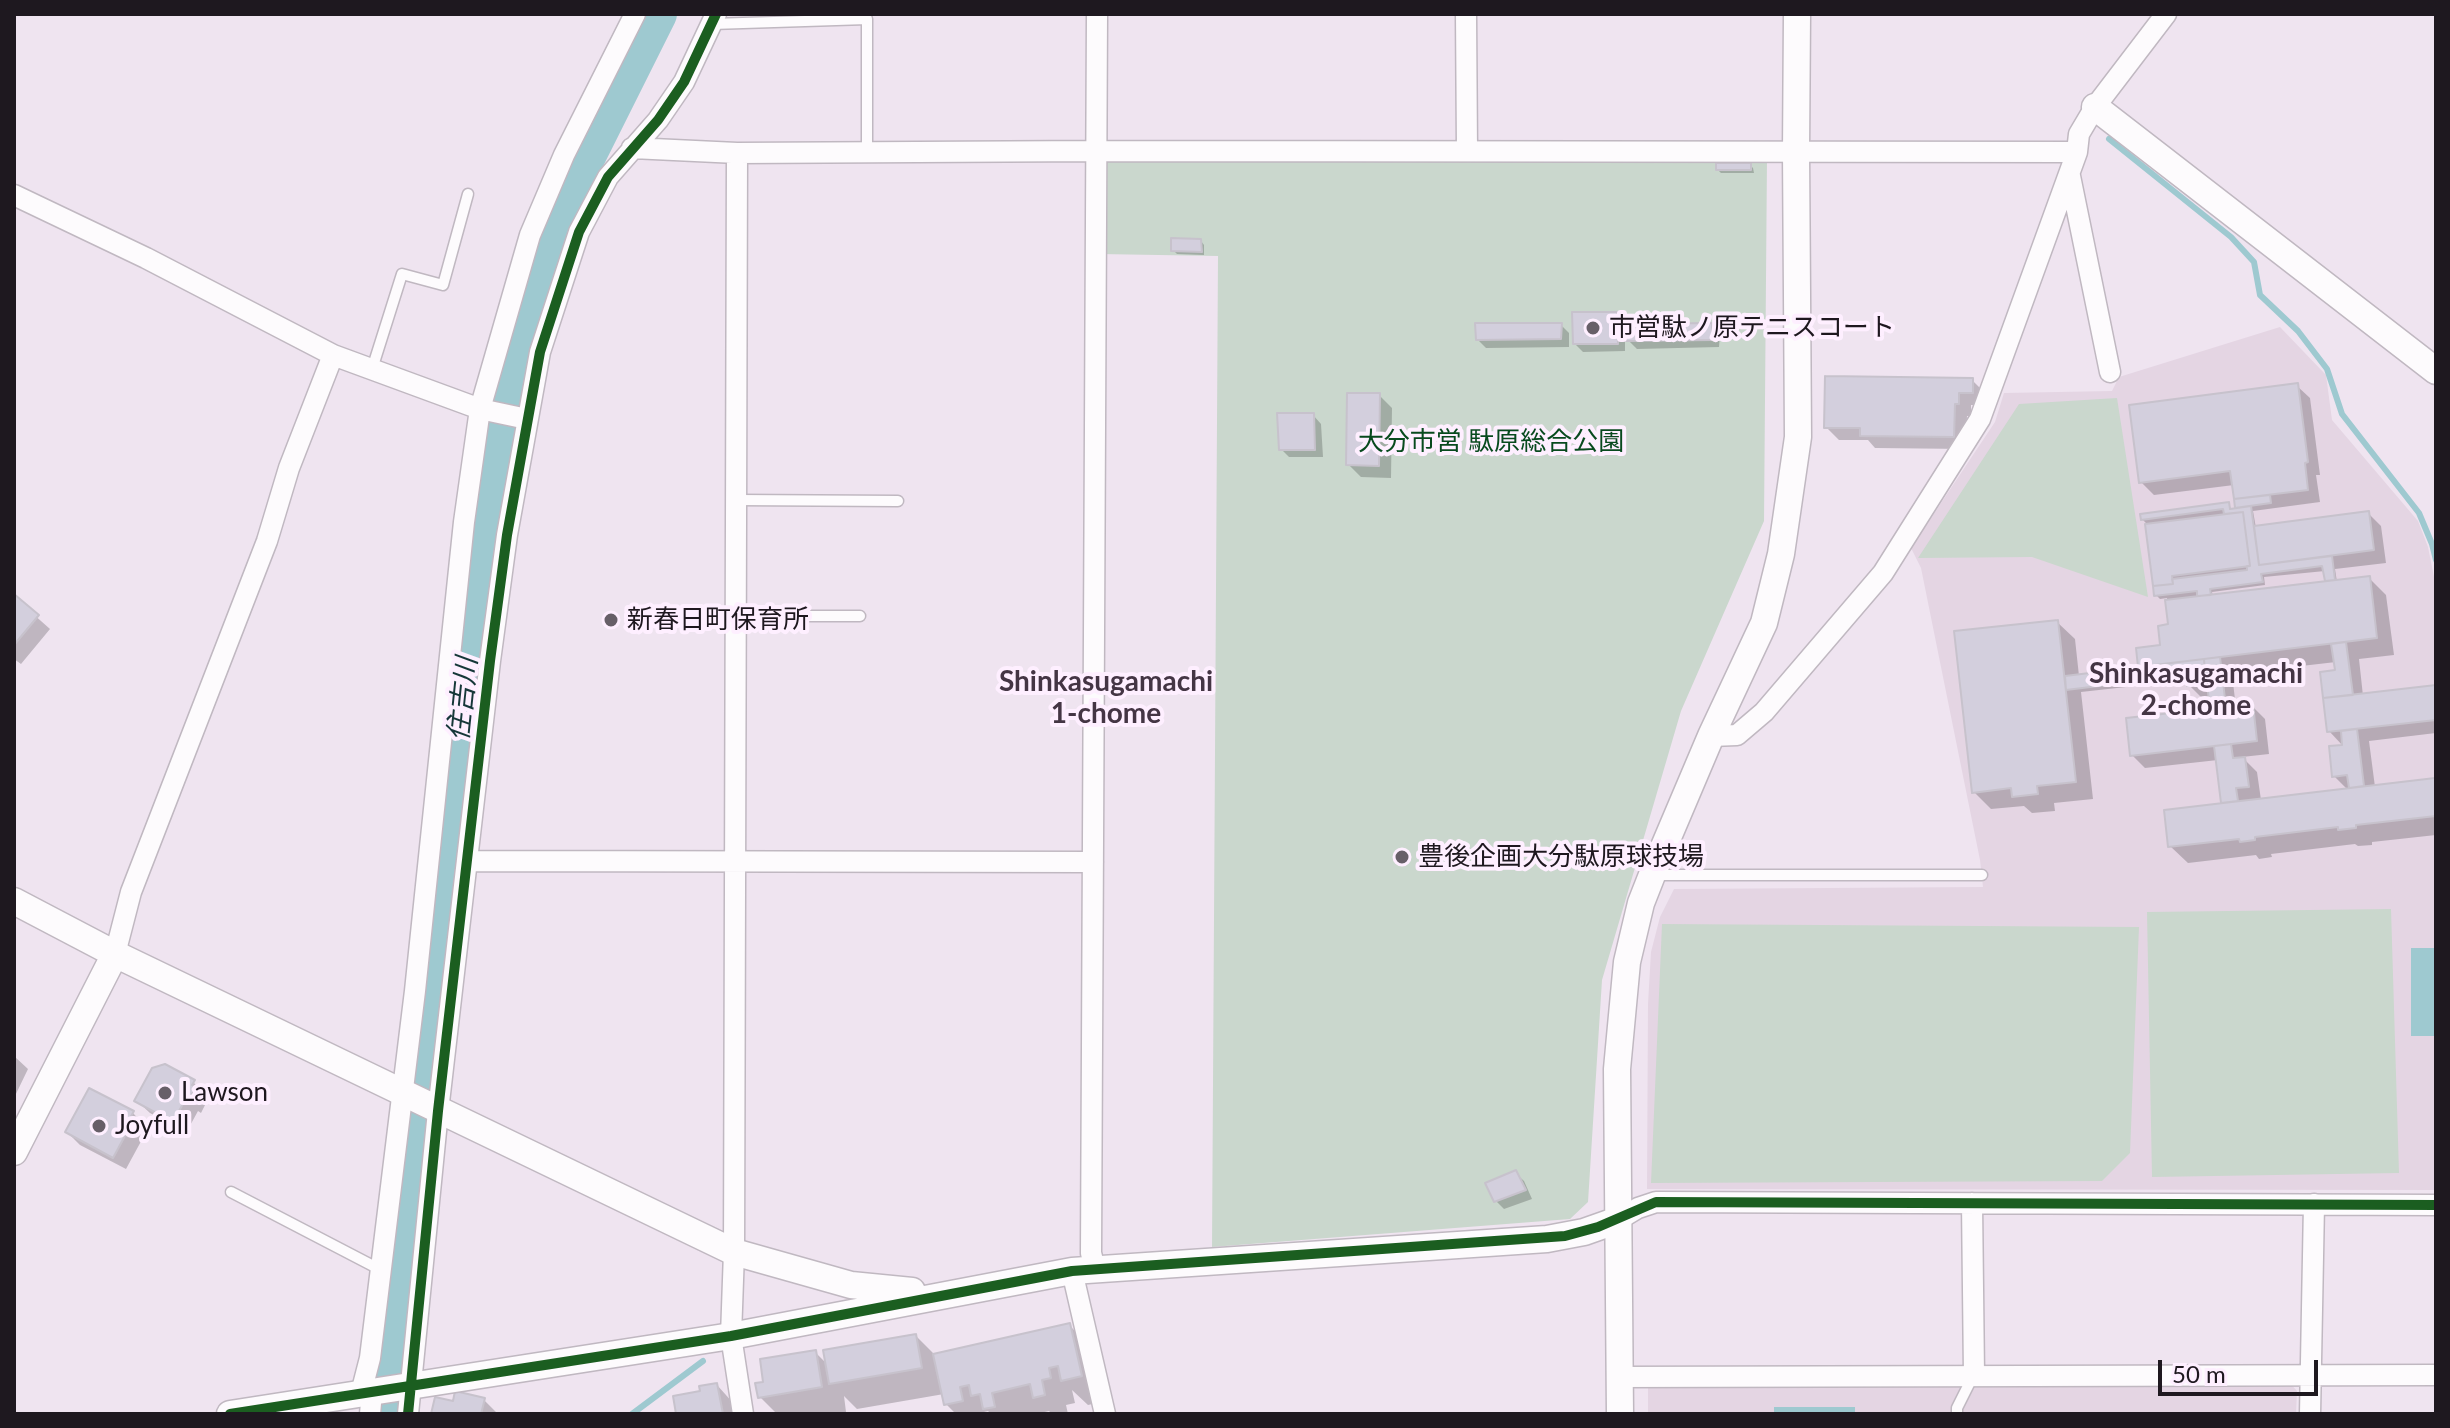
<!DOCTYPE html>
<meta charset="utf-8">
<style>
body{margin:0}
#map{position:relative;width:2450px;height:1428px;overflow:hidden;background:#efe4f0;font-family:Lato,sans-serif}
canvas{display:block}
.frame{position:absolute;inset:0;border:16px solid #1e181f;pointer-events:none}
.scale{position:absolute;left:2158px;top:1360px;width:160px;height:36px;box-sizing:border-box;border:4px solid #1e181f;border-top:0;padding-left:10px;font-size:24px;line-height:28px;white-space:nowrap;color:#1e181f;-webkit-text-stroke:6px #feefff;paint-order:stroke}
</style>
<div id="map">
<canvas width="2450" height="1428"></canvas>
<div class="frame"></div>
<div class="scale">50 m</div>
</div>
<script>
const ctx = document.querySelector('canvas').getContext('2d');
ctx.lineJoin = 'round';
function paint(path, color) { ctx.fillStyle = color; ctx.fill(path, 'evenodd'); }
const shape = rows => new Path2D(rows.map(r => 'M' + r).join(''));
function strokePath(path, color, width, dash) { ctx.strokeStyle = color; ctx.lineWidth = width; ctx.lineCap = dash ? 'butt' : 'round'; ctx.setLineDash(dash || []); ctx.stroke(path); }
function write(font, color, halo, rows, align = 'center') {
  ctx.font = font + ' Lato,"Noto Sans JP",sans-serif'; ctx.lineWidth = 8; ctx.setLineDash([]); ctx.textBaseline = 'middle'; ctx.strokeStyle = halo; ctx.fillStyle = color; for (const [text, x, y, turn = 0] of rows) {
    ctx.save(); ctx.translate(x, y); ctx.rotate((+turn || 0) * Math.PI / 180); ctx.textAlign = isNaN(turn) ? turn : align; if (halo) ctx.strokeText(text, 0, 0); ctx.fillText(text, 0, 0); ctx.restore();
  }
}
const education = shape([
 [2280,327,2326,375,2332,420,2418,521,2428,547,2436,587,2436,1190,1647,1189,1648,1004,1651,952,1660,917,1674,889,1983,887,1980,860,1921,568,1911,548,1995,422,2004,393,2112,391,2119,377],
 [2289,1382,2297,1391,2296,1414,1648,1414,1648,1388]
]);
const green = shape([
 [1101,154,1767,158,1764,521,1681,711,1602,980,1588,1202,1570,1219,1212,1247,1218,256,1099,254],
 [2117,398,2148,597,2032,557,1918,558,2019,404],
 [2391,909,2399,1173,2152,1177,2147,912],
 [1662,924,2139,927,2130,1153,2102,1181,1651,1183]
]);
const water = shape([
 [2411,948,2436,948,2436,1036,2411,1036],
 [1774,1407,1855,1407,1855,1414,1774,1414]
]);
const shadow = shape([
 [1750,165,1753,168,1754,173,1721,173,1718,170],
 [1201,241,1204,245,1204,255,1177,254,1173,250],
 [1616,314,1624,323,1624,326,1711,325,1720,334,1719,347,1637,349,1625,337,1625,351,1583,352,1575,344],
 [1561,325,1569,333,1569,347,1486,348,1478,340],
 [1972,380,1985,393,1985,405,1971,405,1971,416,1967,416,1966,449,1875,448,1868,440,1839,440,1826,427],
 [2297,386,2310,398,2320,475,2316,475,2320,502,2253,511,2256,528,2368,513,2381,526,2386,563,2335,569,2337,582,2369,578,2386,595,2394,655,2359,659,2363,696,2436,687,2436,733,2369,741,2375,787,2434,780,2436,782,2436,835,2372,842,2372,845,2358,846,2355,844,2271,854,2272,857,2259,859,2256,855,2188,863,2170,846,2224,805,2218,760,2145,768,2132,755,2212,710,2210,697,2202,698,2189,685,2189,680,2081,692,2093,799,2054,803,2055,811,2032,813,2024,806,1991,809,1974,792,2057,622,2075,639,2079,676,2142,669,2140,666,2162,647,2170,626,2167,598,2160,599,2156,595,2147,524,2142,519,2228,505,2232,511,2237,510,2234,485,2154,495,2141,482],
 [2325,571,2329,582,2213,596,2212,592,2265,585,2264,577],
 [2336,662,2337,672,2329,731,2344,747,2334,776,2348,790,2261,800,2257,772,2242,757,2269,754,2265,719,2252,706,2236,708,2232,674],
 [1379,395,1392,408,1391,478,1361,477,1348,464],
 [1313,415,1321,424,1323,457,1289,457,1281,449],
 [14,597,50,629,21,664,14,659],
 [14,1056,28,1069,14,1098],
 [193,1082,206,1095,204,1098,207,1101,201,1113,198,1111,186,1133,150,1113,137,1101],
 [133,1113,145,1126,143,1131,145,1134,126,1169,80,1145,67,1132],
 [1515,1173,1524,1181,1532,1199,1504,1209,1496,1201],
 [1069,1325,1095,1351,1106,1401,1088,1405,1072,1390,1075,1403,1066,1405,1068,1414,1052,1414,1049,1411,1036,1414,991,1414,988,1411,984,1412,985,1414,956,1414,946,1404,944,1394,857,1409,844,1396,846,1412,777,1414,760,1397,765,1384,815,1352,828,1365,916,1336,935,1355],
 [717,1385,743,1414,678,1414,702,1393],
 [484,1400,498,1414,433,1414,454,1404]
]);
const stream = shape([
 [2109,139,2231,237,2254,262,2260,295,2298,331,2327,369,2342,414,2419,513,2432,544,2436,560],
 [632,1414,703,1361]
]);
const river = shape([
 [385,1414,479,556,506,401,528,308,572,186,658,14]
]);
const building = shape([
 [1716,163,1751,163,1751,170,1716,170,1716,163],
 [1171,238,1201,239,1202,252,1171,251,1171,238],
 [1572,312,1617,312,1618,344,1573,344,1572,312],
 [1475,323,1562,323,1561,339,1476,340,1475,323],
 [1712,323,1712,340,1626,341,1625,324,1712,323],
 [1825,376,1973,378,1973,393,1959,393,1959,404,1955,404,1954,437,1860,436,1860,428,1824,428,1825,376],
 [2298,383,2308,462,2305,463,2308,490,2234,499,2230,471,2139,483,2129,405,2298,383],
 [1347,393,1380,393,1379,466,1346,465,1347,393],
 [1277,413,1314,413,1315,450,1279,450,1277,413],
 [2270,495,2271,503,2235,508,2234,499,2270,495],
 [2229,502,2230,509,2251,506,2259,565,2332,556,2335,580,2325,581,2322,566,2261,574,2263,582,2210,589,2211,595,2197,596,2197,591,2154,596,2153,586,2173,584,2172,579,2247,570,2247,566,2250,566,2243,512,2224,514,2223,509,2141,520,2140,514,2229,502],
 [2369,511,2374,550,2259,565,2254,526,2369,511],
 [2243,512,2250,566,2172,576,2173,584,2153,586,2145,524,2243,512],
 [2370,576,2377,638,2138,667,2136,648,2160,645,2158,626,2168,624,2165,600,2370,576],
 [14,594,39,615,14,645,14,594],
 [2058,620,2076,782,2037,786,2038,794,2012,797,2011,788,1972,793,1954,631,2058,620],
 [2346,642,2353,695,2323,698,2320,672,2335,670,2331,644,2346,642],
 [2220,657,2226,707,2210,709,2207,684,2187,686,2186,676,2205,673,2204,659,2220,657],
 [2204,659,2205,673,2066,690,2065,676,2204,659],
 [2436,685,2436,720,2327,732,2323,698,2436,685],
 [2253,704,2257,741,2130,756,2126,718,2253,704],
 [2357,729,2364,786,2349,788,2347,775,2332,777,2329,746,2342,745,2341,731,2357,729],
 [2231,744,2233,758,2245,757,2249,787,2236,788,2238,801,2221,803,2214,746,2231,744],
 [2435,778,2436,816,2356,825,2356,828,2338,830,2338,827,2255,837,2255,840,2240,842,2239,839,2168,847,2164,810,2435,778],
 [165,1064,195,1080,192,1085,196,1087,188,1101,185,1100,173,1122,134,1101,152,1068,165,1064],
 [89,1088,134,1111,130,1118,134,1119,113,1158,65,1132,89,1088],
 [1516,1170,1526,1190,1494,1202,1485,1183,1516,1170],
 [1070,1323,1082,1376,1061,1381,1058,1366,1049,1368,1051,1378,1042,1380,1045,1395,1033,1398,1030,1384,992,1393,995,1407,983,1409,980,1394,971,1396,969,1385,960,1387,963,1401,944,1405,933,1354,1070,1323],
 [916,1334,922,1368,829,1384,823,1350,916,1334],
 [816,1350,822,1387,758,1398,755,1383,763,1382,760,1359,816,1350],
 [717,1383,723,1414,674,1414,676,1414,673,1396,700,1391,699,1386,717,1383],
 [455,1391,485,1398,481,1414,431,1414,435,1397,453,1401,455,1391]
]);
const service = shape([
 [712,24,867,19,867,152],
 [372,369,402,274,443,285,468,194],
 [736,500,898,501],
 [736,616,860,616],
 [1656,875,1982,875],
 [231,1192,381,1270],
 [1957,1414,1957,1408,1973,1376]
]);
const minor = shape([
 [1466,14,1467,151],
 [632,148,737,153,1097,151,2077,152],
 [737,153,734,1252,731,1336,743,1414],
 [2070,176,2110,372],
 [14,195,146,258,333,355,480,409,527,419],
 [1711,736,1737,735,1764,712,1883,573,1980,419,2077,152,2079,134,2095,107,2166,14],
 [468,861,1093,862],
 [115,954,131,892,267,541,289,468,333,355],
 [1972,1203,1974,1375],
 [1618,1220,1638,1208,1656,1202,2436,1205],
 [1095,1269,1091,1253,1097,14],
 [1072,1271,1105,1414],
 [1620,1377,2436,1375],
 [361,1393,370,1358,415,991,464,522,480,409,530,235,564,155,635,14],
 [370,1414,372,1392],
 [408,1414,438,1111,490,661,507,535,540,352,579,232,608,177,658,120,684,82,716,14],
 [2310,1414,2314,1204]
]);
const tertiary = shape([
 [2095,107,2436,371],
 [14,901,115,954,734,1252,851,1285,912,1291],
 [14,1152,115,954],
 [230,1414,731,1336,1072,1271,1547,1239,1584,1232,1618,1220],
 [1620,1414,1617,1069,1627,962,1641,903,1652,875,1711,736,1764,623,1781,554,1798,437,1796,152,1797,14]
]);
const cycleway = shape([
 [230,1414,731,1336,1072,1271,1565,1236,1598,1227,1656,1202,2436,1205],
 [408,1414,438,1111,490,661,507,535,540,352,579,232,608,177,658,120,684,82,716,14]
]);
const markers = [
 [1593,328,8,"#675f68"],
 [611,620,8,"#675f68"],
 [1402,857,8,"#675f68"],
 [165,1093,8,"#675f68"],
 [99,1126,8,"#675f68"]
];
const poiNames = [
 ["市営駄ノ原テニスコート",1609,328],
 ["新春日町保育所",627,620],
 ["豊後企画大分駄原球技場",1418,857],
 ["Lawson",181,1093],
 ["Joyfull",115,1126]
];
const parkNames = [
 ["大分市営 駄原総合公園",1491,442]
];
const neighbourhoodNames = [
 ["Shinkasugamachi",2196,674],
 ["2-chome",2196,706],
 ["Shinkasugamachi",1106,682],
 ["1-chome",1106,714]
];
const waterNames = [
 ["住吉川",463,699,-84]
];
paint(education, '#e4d5e3');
paint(green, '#cad7cd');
paint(water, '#9ec9d0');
paint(shadow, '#0003');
strokePath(stream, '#9ec9d0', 6);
strokePath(river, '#9ec9d0', 38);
paint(building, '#d3cfdd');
strokePath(building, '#c7c2cc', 2);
strokePath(service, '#c0b8c1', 13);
strokePath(minor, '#c0b8c1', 23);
strokePath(tertiary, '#c0b8c1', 29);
strokePath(service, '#fdfbfd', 10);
strokePath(minor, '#fdfbfd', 20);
strokePath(tertiary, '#fdfbfd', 26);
strokePath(cycleway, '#1b5e20', 10);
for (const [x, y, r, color] of markers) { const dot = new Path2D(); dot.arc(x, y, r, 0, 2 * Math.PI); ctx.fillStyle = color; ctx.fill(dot); strokePath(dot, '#feefff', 3); }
write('26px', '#1e181f', '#feefff', poiNames, 'left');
write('26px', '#084a1e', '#feefff', parkNames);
write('bold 28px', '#443544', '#feefff', neighbourhoodNames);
write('italic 28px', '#163739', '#feefff', waterNames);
</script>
